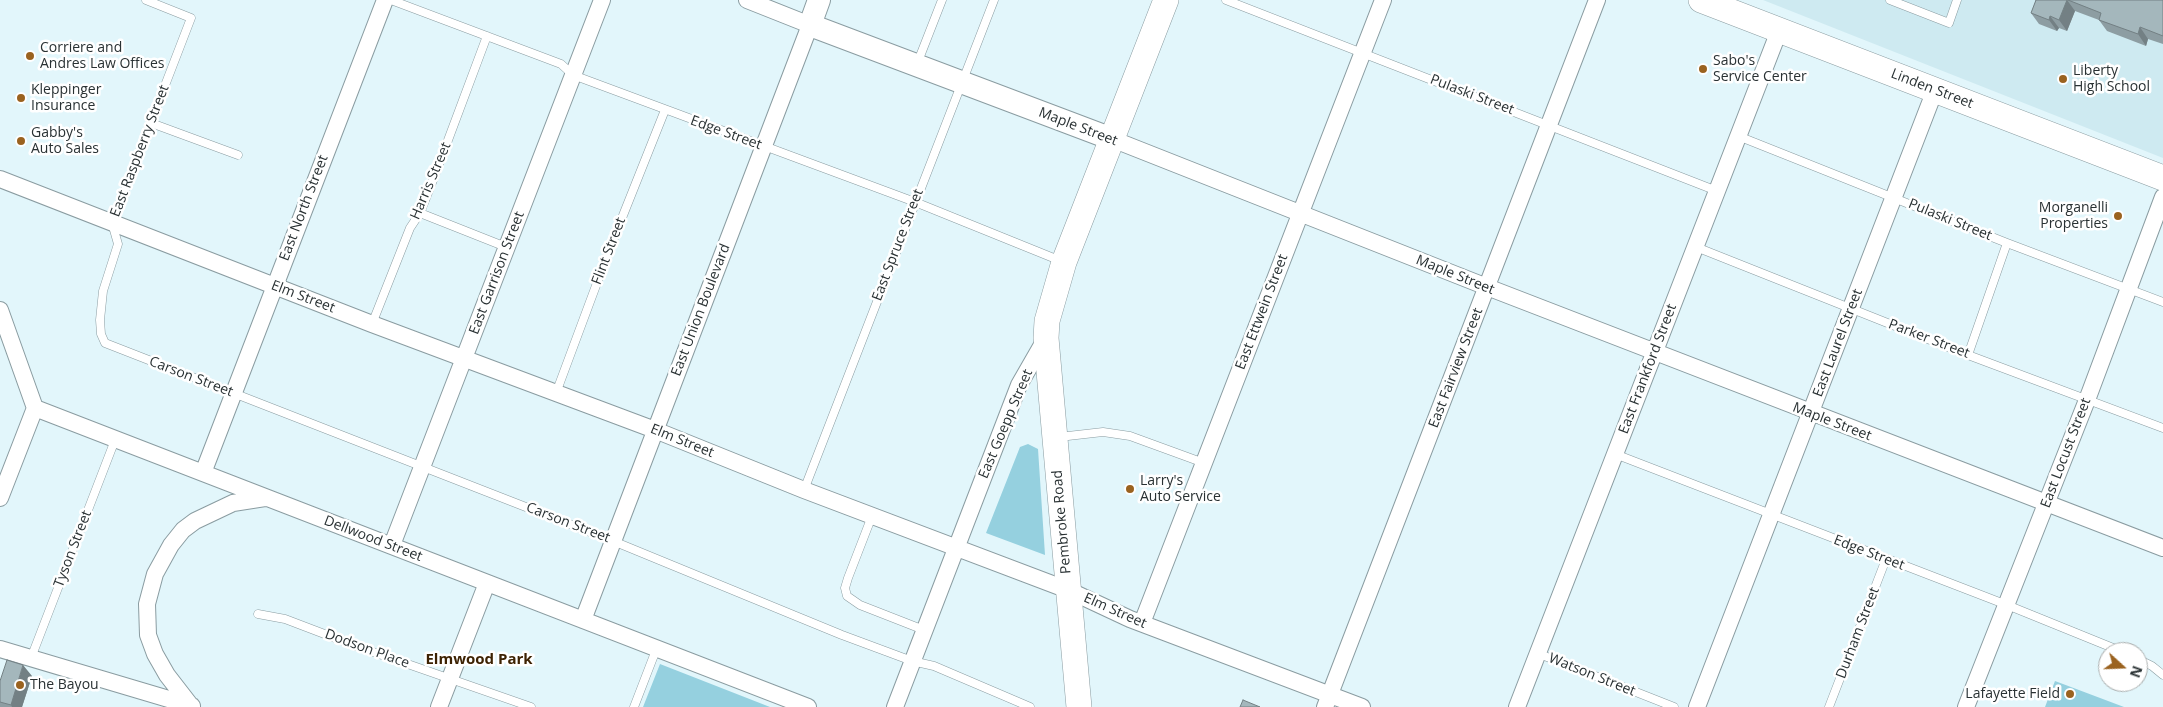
<!DOCTYPE html>
<style>
body{margin:0}
#map{position:relative;width:2163px;height:707px;overflow:hidden;background:#e2f6fb;font-family:"Open Sans",sans-serif}
canvas{display:block}
.north{position:absolute;left:2098px;top:642px;width:50px;height:50px;box-sizing:border-box;background:#fff;border:1px solid #a9adad;border-radius:50%;rotate:110deg;font-size:14px;font-weight:700;line-height:20px;text-align:center;color:#293133}
.north::after{content:'';display:block;margin:auto;width:18px;height:22px;background:#9a621f;clip-path:polygon(50% 0,100% 100%,50% 72%,0 100%)}
</style>
<div id="map">
<canvas width="2163" height="707"></canvas>
<div class="north">N</div>
</div>
<script>
const ctx = document.querySelector('canvas').getContext('2d');
ctx.lineJoin = 'round';
function paint(path, color) { ctx.fillStyle = color; ctx.fill(path, 'evenodd'); }
const shape = rows => new Path2D(rows.map(r => 'M' + r).join(''));
function strokePath(path, color, width, dash) { ctx.strokeStyle = color; ctx.lineWidth = width; ctx.lineCap = dash ? 'butt' : 'round'; ctx.setLineDash(dash || []); ctx.stroke(path); }
function write(font, color, halo, rows, align = 'center') {
  ctx.font = font + ' "Open Sans",sans-serif'; ctx.lineWidth = 5; ctx.setLineDash([]); ctx.textBaseline = 'middle'; ctx.strokeStyle = halo; ctx.fillStyle = color; for (const [text, x, y, turn = 0] of rows) {
    ctx.save(); ctx.translate(x, y); ctx.rotate((+turn || 0) * Math.PI / 180); ctx.textAlign = isNaN(turn) ? turn : align; if (halo) ctx.strokeText(text, 0, 0); ctx.fillText(text, 0, 0); ctx.restore();
  }
}
const built = shape([
 [1763,0,2163,0,2163,158]
]);
const green = shape([
 [1028,444,1038,449,1045,555,986,533,1020,447],
 [660,664,770,707,643,707],
 [2055,681,2124,707,2045,707]
]);
const lane = shape([
 [146,0,191,18,112,223,118,244,103,291,100,320,101,334,105,343,613,541,842,635,912,661,934,666,1030,707],
 [391,0,561,64,573,75,915,202,1061,261],
 [1226,0,1717,191],
 [1890,0,1949,23,1957,0],
 [917,64,942,0],
 [151,123,238,155],
 [1738,136,2007,243,2163,302],
 [420,213,506,247],
 [1696,247,1968,355,2163,428],
 [372,324,410,228,420,213,435,175,487,36],
 [1968,355,2007,243],
 [556,393,610,248,665,110],
 [1059,437,1103,432,1130,436,1204,463],
 [1615,454,2007,605,2123,652],
 [804,490,994,0],
 [872,516,848,578,845,588,847,596,860,605,924,630],
 [258,614,285,619,356,646,531,707],
 [1537,653,1674,707],
 [31,658,115,440],
 [2138,659,2152,666,2163,675],
 [634,707,656,650],
 [1829,707,1886,559]
]);
const street = shape([
 [1112,139,1487,287,2163,548],
 [0,179,372,324,655,430,804,490,1068,590,1130,619,1362,707],
 [0,310,35,408,808,707],
 [203,473,385,0],
 [0,498,35,408],
 [392,545,602,0],
 [583,620,810,25,747,0],
 [1142,623,1383,0],
 [0,649,192,706],
 [191,706,167,675,155,654,148,635,147,604,155,574,171,545,183,530,195,521,233,503,265,498],
 [439,707,487,583],
 [895,707,1019,385,1046,338],
 [1325,707,1597,0],
 [1517,707,1779,31],
 [1697,707,1935,90],
 [1966,707,2087,400,2163,197]
]);
const secondary = shape([
 [819,0,810,25,1112,139]
]);
const primary = shape([
 [1701,0,2163,178],
 [1079,707,1046,338,1047,321,1064,262,1166,0]
]);
const wall = shape([
 [2036,0,2163,0,2163,44,2148,39,2146,46,2107,31,2099,20,2075,11,2067,31,2059,28,2057,31,2039,24,2031,13],
 [32,676,22,707,0,707,0,681]
]);
const shadedWall = shape([
 [2067,0,2075,11,2067,31,2059,20],
 [2050,16,2059,28,2057,31,2049,20],
 [2140,27,2148,39,2146,46,2138,34],
 [23,665,32,676,22,707,12,707,11,705]
]);
const building = shape([
 [2036,0,2067,0,2059,20,2050,16,2049,20,2031,13,2036,0],
 [2068,0,2163,0,2163,36,2140,27,2138,34,2099,20,2101,13,2068,0],
 [7,660,23,665,11,705,0,702,0,681,7,660],
 [1243,700,1260,707,1240,707,1243,700]
]);
const markers = [
 [30,56,5,"#9a621f"],
 [1703,69,5,"#9a621f"],
 [2063,79,5,"#9a621f"],
 [21,98,5,"#9a621f"],
 [21,141,5,"#9a621f"],
 [2118,216,5,"#9a621f"],
 [1130,489,5,"#9a621f"],
 [20,685,5,"#9a621f"],
 [2070,694,5,"#9a621f"]
];
const poiNames = [
 ["Corriere and",40,48],
 ["Andres Law Offices",40,64],
 ["Sabo's",1713,61],
 ["Service Center",1713,77],
 ["Liberty",2073,71],
 ["High School",2073,87],
 ["Kleppinger",31,90],
 ["Insurance",31,106],
 ["Gabby's",31,133],
 ["Auto Sales",31,149],
 ["Morganelli",2108,208,"right"],
 ["Properties",2108,224,"right"],
 ["Larry's",1140,481],
 ["Auto Service",1140,497],
 ["The Bayou",30,685],
 ["Lafayette Field",2060,694,"right"]
];
const streetNames = [
 ["Linden Street",1932,89,21],
 ["Pulaski Street",1472,95,21],
 ["Maple Street",1078,127,21],
 ["Edge Street",726,133,20],
 ["East Raspberry Street",140,151,-69],
 ["Harris Street",431,181,-67],
 ["East North Street",304,208,-69],
 ["Pulaski Street",1950,220,22],
 ["East Spruce Street",898,245,-69],
 ["Flint Street",609,251,-69],
 ["East Garrison Street",497,273,-69],
 ["Maple Street",1455,275,22],
 ["Elm Street",303,297,21],
 ["East Union Boulevard",701,310,-69],
 ["East Ettwein Street",1262,312,-69],
 ["Parker Street",1929,339,21],
 ["East Laurel Street",1838,343,-69],
 ["East Fairview Street",1456,368,-69],
 ["East Frankford Street",1648,369,-69],
 ["Carson Street",191,377,21],
 ["Maple Street",1832,422,21],
 ["East Goepp Street",1006,424,-67],
 ["Elm Street",682,441,22],
 ["East Locust Street",2066,453,-69],
 ["Pembroke Road",1062,522,-95],
 ["Carson Street",568,523,21],
 ["Dellwood Street",373,539,21],
 ["Tyson Street",73,549,-69],
 ["Edge Street",1869,553,21],
 ["Elm Street",1115,611,24],
 ["Durham Street",1858,633,-69],
 ["Dodson Place",367,649,20],
 ["Watson Street",1592,675,22]
];
const neighbourhoodNames = [
 ["Elmwood Park",479,660]
];
paint(built, '#ceeaf1');
paint(green, '#95d0df');
strokePath(lane, '#8a9ca1', 9);
strokePath(street, '#8a9ca1', 18);
strokePath(secondary, '#8a9ca1', 24);
strokePath(primary, '#8a9ca1', 26);
strokePath(lane, '#fff', 8);
strokePath(street, '#fff', 16);
strokePath(secondary, '#fff', 22);
strokePath(primary, '#fff', 25);
paint(wall, '#8d9da2');
paint(shadedWall, '#738084');
paint(building, '#a4b7bc');
strokePath(building, '#738084', 1);
for (const [x, y, r, color] of markers) { const dot = new Path2D(); dot.arc(x, y, r, 0, 2 * Math.PI); ctx.fillStyle = color; ctx.fill(dot); strokePath(dot, '#fff', 2); }
write('14px', '#293133', '#fff', poiNames, 'left');
write('14px', '#293133', '#fff', streetNames);
write('bold 15px', '#3d2203', '#fff', neighbourhoodNames);
</script>
